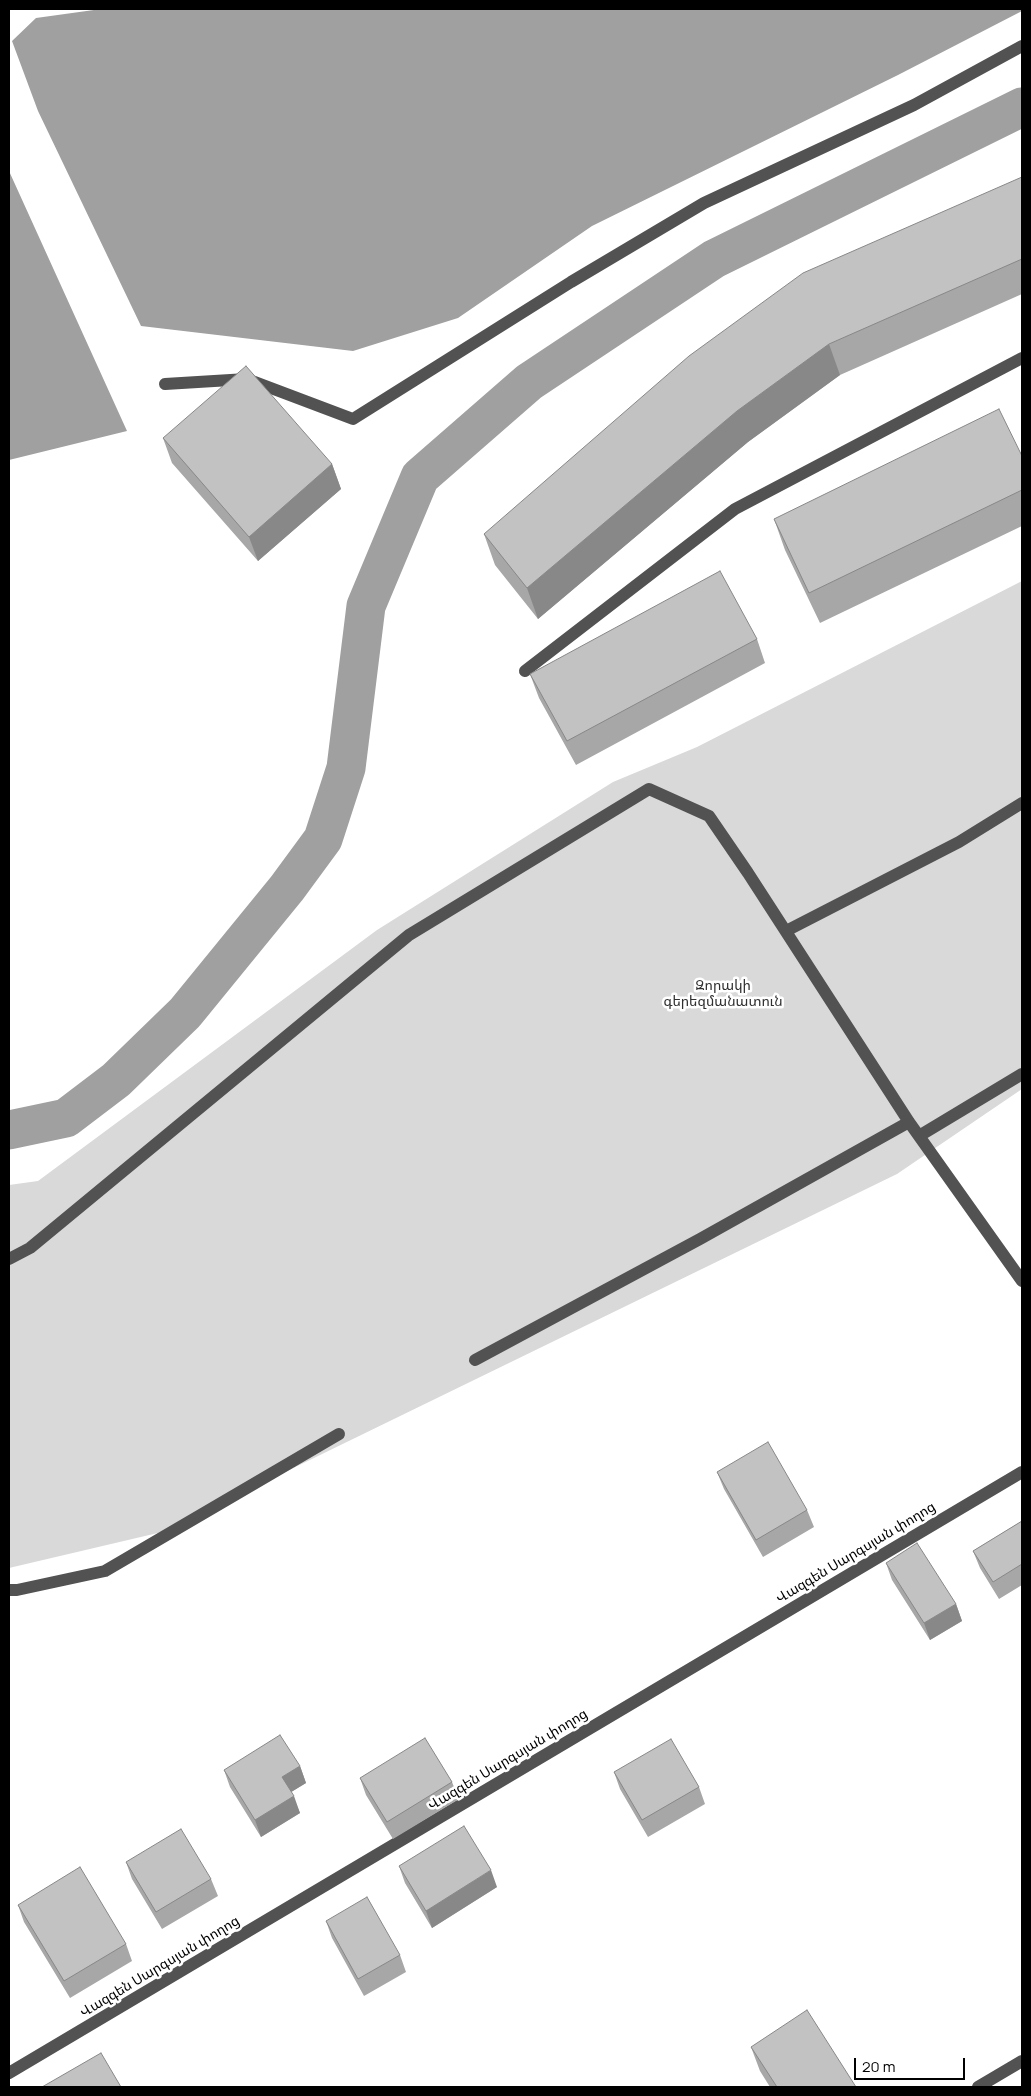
<!DOCTYPE html>
<meta charset="utf-8">
<style>
body{margin:0}
#map{position:relative;width:1031px;height:2096px;overflow:hidden;background:#fff;font-family:Manrope,sans-serif}
canvas{display:block}
.frame{position:absolute;inset:0;border:10px solid #000;pointer-events:none}
.scale{position:absolute;left:854px;top:2058px;width:111px;height:22px;box-sizing:border-box;border:2px solid #000;border-top:0;padding-left:6px;font-size:15px;line-height:18px;white-space:nowrap;color:#000;-webkit-text-stroke:4px #fff;paint-order:stroke}
</style>
<div id="map">
<canvas width="1031" height="2096"></canvas>
<div class="frame"></div>
<div class="scale">20 m</div>
</div>
<script>
const ctx = document.querySelector('canvas').getContext('2d');
ctx.lineJoin = 'round';
function paint(path, color) { ctx.fillStyle = color; ctx.fill(path, 'evenodd'); }
const shape = rows => new Path2D(rows.map(r => 'M' + r).join(''));
function strokePath(path, color, width, dash) { ctx.strokeStyle = color; ctx.lineWidth = width; ctx.lineCap = dash ? 'butt' : 'round'; ctx.setLineDash(dash || []); ctx.stroke(path); }
function write(font, color, halo, rows, align = 'center') {
  ctx.font = font + ' Manrope,"Noto Sans Armenian",sans-serif'; ctx.lineWidth = 5; ctx.setLineDash([]); ctx.textBaseline = 'middle'; ctx.strokeStyle = halo; ctx.fillStyle = color; for (const [text, x, y, turn = 0] of rows) {
    ctx.save(); ctx.translate(x, y); ctx.rotate((+turn || 0) * Math.PI / 180); ctx.textAlign = isNaN(turn) ? turn : align; if (halo) ctx.strokeText(text, 0, 0); ctx.fillText(text, 0, 0); ctx.restore();
  }
}
const green = shape([
 [1022,581,1022,1089,897,1174,162,1532,9,1568,9,1185,38,1181,377,930,613,782,697,747]
]);
const water = shape([
 [101,9,1022,9,1022,11,898,75,592,226,458,318,353,351,141,326,38,111,12,41,36,18],
 [9,171,127,431,9,460]
]);
const canal = shape([
 [9,1130,66,1118,116,1080,185,1013,287,888,323,839,346,768,366,606,420,477,529,382,714,259,1022,107]
]);
const minor = shape([
 [165,384,247,379,353,419,571,282,704,203,914,105,1022,46],
 [525,671,735,509,1022,358],
 [786,931,959,842,1022,803],
 [919,1136,1022,1074],
 [9,1259,30,1248,409,935,649,789,709,816,748,873,909,1122,1022,1281],
 [475,1360,700,1239,909,1122],
 [9,1590,17,1590,105,1571,339,1434],
 [9,2073,1022,1472],
 [978,2087,1022,2061]
]);
const wall = shape([
 [1022,177,1022,294,840,375,748,442,538,619,495,565,484,534],
 [163,438,332,464,341,489,258,561,172,463],
 [1022,456,1022,526,820,623,785,550,774,519],
 [757,639,765,663,576,765,539,698,530,674],
 [717,1472,807,1510,814,1527,763,1557,724,1489],
 [1022,1521,1022,1585,999,1599,980,1568,973,1551],
 [886,1563,956,1604,962,1621,930,1640,892,1580],
 [300,1766,306,1783,291,1792,300,1813,261,1837,230,1787,224,1770],
 [614,1772,699,1787,705,1804,648,1837,620,1789],
 [360,1778,452,1782,459,1799,393,1839,366,1795],
 [126,1862,211,1879,218,1896,162,1929,132,1879],
 [399,1866,497,1887,432,1928,405,1883],
 [18,1905,126,1944,132,1961,70,1998,24,1922],
 [326,1921,400,1955,406,1972,364,1996,332,1938],
 [751,2047,856,2087,770,2087,760,2071]
]);
const shadedWall = shape([
 [829,344,840,375,748,442,538,619,527,588,737,411],
 [332,464,341,489,258,561,249,537],
 [956,1604,962,1621,930,1640,924,1623],
 [300,1766,306,1783,288,1794,282,1777],
 [294,1796,300,1813,261,1837,255,1820],
 [491,1870,497,1887,432,1928,426,1911]
]);
const building = shape([
 [1022,177,1022,259,829,344,737,411,527,588,484,534,689,356,803,273,1022,177],
 [246,366,332,464,249,537,163,438,246,366],
 [999,409,1022,456,1022,490,809,593,774,519,999,409],
 [720,571,757,639,567,741,530,674,720,571],
 [768,1442,807,1510,756,1540,717,1472,768,1442],
 [1022,1521,1022,1564,993,1582,973,1551,1022,1521],
 [917,1543,956,1604,924,1623,886,1563,917,1543],
 [280,1735,300,1766,282,1777,294,1796,255,1820,224,1770,280,1735],
 [425,1738,452,1782,387,1822,360,1778,425,1738],
 [671,1739,699,1787,642,1820,614,1772,671,1739],
 [464,1826,491,1870,426,1911,399,1866,464,1826],
 [181,1829,211,1879,156,1912,126,1862,181,1829],
 [80,1867,126,1944,64,1981,18,1905,80,1867],
 [367,1897,400,1955,358,1979,326,1921,367,1897],
 [807,2010,856,2087,777,2087,751,2047,807,2010],
 [101,2053,121,2087,42,2087,101,2053]
]);
const parkNames = [
 ["Զորակի",723,986],
 ["գերեզմանատուն",723,1002]
];
const streetNames = [
 ["Վազգեն Սարգսյան փողոց",856,1553,-31],
 ["Վազգեն Սարգսյան փողոց",508,1760,-31],
 ["Վազգեն Սարգսյան փողոց",160,1967,-31]
];
paint(green, '#d9d9d9');
paint(water, '#a0a0a0');
strokePath(canal, '#a0a0a0', 39);
strokePath(minor, '#525252', 12);
paint(wall, '#a7a7a7');
paint(shadedWall, '#888');
paint(building, '#c2c2c2');
strokePath(building, '#888', 1);
write('14px', '#303030', '#fff', parkNames);
write('14px', '#000', '#fff', streetNames);
</script>
